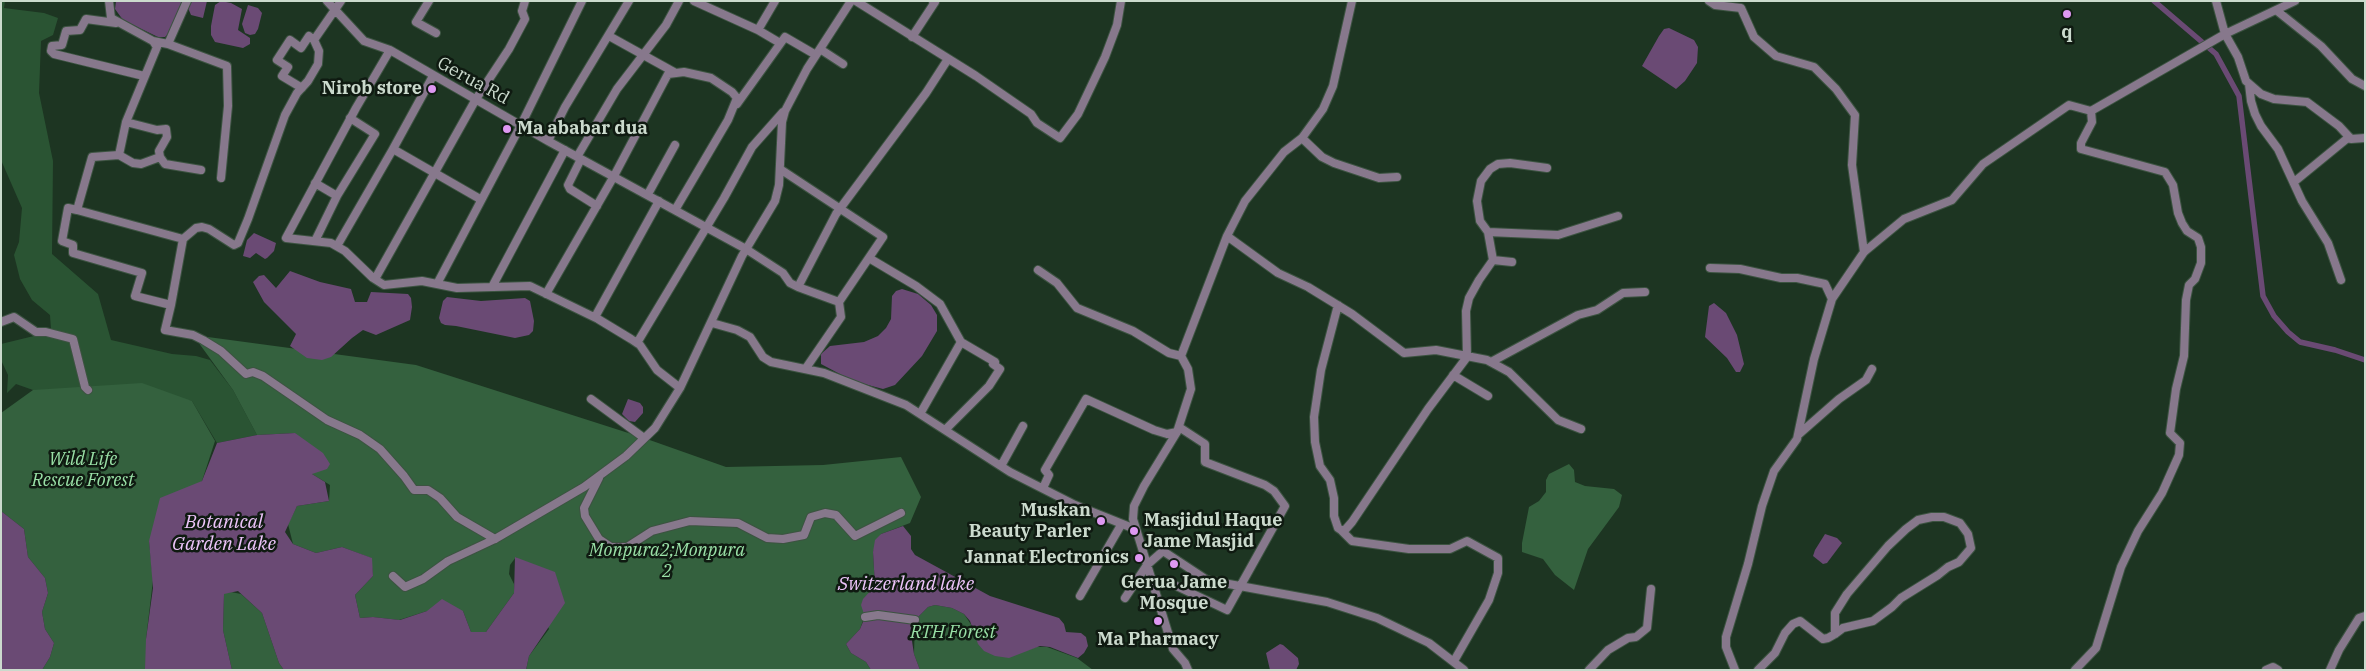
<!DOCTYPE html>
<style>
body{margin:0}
#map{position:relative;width:2366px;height:671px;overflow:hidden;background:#1d3522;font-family:"IBM Plex Serif",serif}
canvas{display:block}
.frame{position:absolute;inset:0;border:2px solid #cbdacd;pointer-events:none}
</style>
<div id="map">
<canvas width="2366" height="671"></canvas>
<div class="frame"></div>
</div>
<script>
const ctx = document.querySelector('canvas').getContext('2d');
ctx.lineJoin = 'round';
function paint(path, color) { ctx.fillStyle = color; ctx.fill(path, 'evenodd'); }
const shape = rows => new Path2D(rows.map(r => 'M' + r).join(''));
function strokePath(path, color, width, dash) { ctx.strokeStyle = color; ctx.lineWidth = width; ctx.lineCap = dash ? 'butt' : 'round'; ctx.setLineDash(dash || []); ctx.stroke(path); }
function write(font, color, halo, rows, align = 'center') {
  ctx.font = font + ' "IBM Plex Serif",serif'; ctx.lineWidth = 5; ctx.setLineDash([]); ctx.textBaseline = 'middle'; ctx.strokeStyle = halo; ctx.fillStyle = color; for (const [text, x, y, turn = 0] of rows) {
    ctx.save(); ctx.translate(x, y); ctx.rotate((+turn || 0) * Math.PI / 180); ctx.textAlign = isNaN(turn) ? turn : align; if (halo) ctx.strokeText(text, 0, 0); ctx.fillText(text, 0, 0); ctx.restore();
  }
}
const green = shape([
 [1,1,5,1,4,8,44,13,58,18,53,35,41,41,39,93,53,161,52,254,98,294,111,340,172,354,196,356,210,360,233,390,257,435,217,443,192,401,79,390,33,390,16,384,7,393,8,375,1,360,1,344,38,335,51,329,50,315,32,300,20,279,14,255,19,242,22,208,1,160]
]);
const forest = shape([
 [193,335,416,365,644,438,726,467,823,465,901,457,921,497,910,523,881,534,873,552,875,586,860,629,846,644,851,653,866,662,871,670,526,670,529,656,549,629,516,557,510,565,509,574,514,584,514,593,486,632,471,632,463,611,427,611,399,620,373,617,360,618,355,595,373,576,371,558,342,547,316,553,293,544,288,524,297,506,329,501,330,485,312,474,295,433,257,435,233,390],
 [142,383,192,401,215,441,202,481,149,541,153,580,146,639,147,670,42,670,50,657,54,643,45,629,42,612,48,593,45,578,28,557,24,529,1,511,1,413,33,390],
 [1569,464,1574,470,1575,482,1585,486,1614,489,1622,495,1619,507,1588,549,1574,590,1555,575,1543,559,1522,552,1522,543,1529,507,1539,501,1546,492,1546,480,1549,474],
 [231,592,241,594,262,613,279,663,284,670,232,670,223,630,224,593],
 [935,605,952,608,964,614,972,626,976,640,1025,651,1036,647,1047,647,1077,658,1093,670,920,670,914,654,915,620,928,607]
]);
const water = shape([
 [116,1,183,1,169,33,165,37,158,37,123,20,115,9],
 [190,1,207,1,203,18,191,15,188,8],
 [221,1,231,3,242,9,238,30,250,38,250,44,243,48,215,42,211,35,211,26,215,5],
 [248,5,258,8,262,13,258,29,255,34,250,35,245,33,242,24],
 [1669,28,1694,40,1698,47,1697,63,1685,81,1676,89,1642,66,1659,36,1664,29],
 [254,233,276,243,274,251,267,258,265,259,256,253,250,258,243,256,247,240],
 [290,271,320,282,351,289,355,302,367,302,371,292,408,294,411,298,412,307,410,320,376,335,363,330,352,338,331,357,322,360,307,358,290,346,296,334,264,302,253,282,259,276,264,275,276,288],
 [902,289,918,294,931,305,937,315,937,331,922,356,895,385,883,389,853,381,821,364,821,354,830,346,864,342,878,336,886,328,891,319,892,296,896,291],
 [447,297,481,301,525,298,530,301,534,321,533,331,529,335,515,338,456,326,445,325,441,323,439,318,443,301],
 [1714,303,1726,313,1737,335,1744,364,1740,372,1736,372,1727,358,1705,337,1709,306],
 [628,399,640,403,643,407,643,413,635,422,629,421,622,414],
 [295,433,323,453,330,464,327,469,312,474,325,482,329,501,297,506,285,532,293,544,316,553,342,547,372,558,373,576,355,595,360,618,373,617,400,620,427,611,442,599,463,611,471,632,486,632,514,593,515,557,555,572,565,603,529,656,526,670,284,670,279,663,262,613,238,591,224,594,223,630,232,670,145,670,146,639,153,588,149,541,160,498,202,481,217,443,257,435],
 [1,511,24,529,28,557,45,578,48,593,42,612,45,629,54,643,50,657,42,670,1,670],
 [903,526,911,536,911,549,915,555,990,596,1059,618,1064,624,1066,632,1081,633,1086,637,1088,646,1084,653,1078,658,1050,647,1040,646,1009,658,995,656,984,651,978,644,970,621,964,614,952,608,935,605,928,607,915,620,912,641,914,654,920,670,871,670,866,662,851,653,846,644,860,629,865,617,861,605,863,599,875,586,873,552,875,540,881,534],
 [1825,534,1837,538,1842,543,1827,563,1823,564,1813,556,1815,550],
 [1280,644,1283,645,1298,658,1299,664,1296,670,1270,670,1266,653]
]);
const canal = shape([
 [2154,1,2216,54,2239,96,2263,296,2274,316,2288,332,2300,342,2335,350,2365,360]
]);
const minor = shape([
 [109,1,111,18,153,41,157,47,126,122,119,155,92,157,77,210,183,239,196,228,202,227,209,229,234,245,238,243,248,219,285,115,297,93,308,81,318,64,319,51,314,40,341,1],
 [327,1,364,41,390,50,548,141,746,249,783,273,790,283,798,287,836,214,926,93,948,59],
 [429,1,416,22,436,33],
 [694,1,758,30,780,43],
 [856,1,976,76,1031,114,1037,123,1060,138,1078,114,1105,57,1117,25,1121,1],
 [1709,1,1715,5,1741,8,1754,37,1776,56,1814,67,1836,89,1855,115,1852,165,1864,252],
 [2216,1,2225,34,2238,57,2246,81,2261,94,2274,99,2307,102,2339,126,2351,139,2365,138],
 [2276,10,2321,46,2352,79,2365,86],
 [116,23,86,19,80,30,66,31,62,45,52,46,51,51,54,54,144,76],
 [758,30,775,1],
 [609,36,674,72],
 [912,37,935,2,933,1],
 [153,41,168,44,187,1],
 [168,44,227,66,228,106,221,178],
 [820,49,843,64],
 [390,50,356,108,286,238,331,243,345,251,373,278,384,285,422,281,457,288,530,286,598,319,631,339,640,345,657,370,680,388],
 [2249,84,2251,101,2255,114,2261,126,2278,149,2302,201,2328,243,2341,280],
 [302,88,282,76,288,67,277,60,290,40,301,48,309,36,314,40],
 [737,104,785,37,816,55],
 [126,122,157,130,166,129,167,137,159,151,160,157,165,164,201,170],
 [1302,138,1322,157,1334,163,1379,178,1397,177],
 [548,141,565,107,629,1],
 [393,149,433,76],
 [119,155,133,163,141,164,160,157],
 [577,157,617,89,666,25,679,1],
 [581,159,568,185,570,189,597,206],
 [780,169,883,237,839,302],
 [2294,182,2349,137],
 [648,194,675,145],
 [337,196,375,134,350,118],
 [77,210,68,208,62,241,73,245,73,253,142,273,135,296,171,305,165,330,193,335,203,340,221,351,246,374,253,372,263,376,327,420,360,435,380,449,404,476,414,490,428,490,440,498,457,517,495,539],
 [1488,232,1558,235,1618,216],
 [1227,236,1278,273,1308,287,1352,314,1404,353,1436,350,1487,360,1509,372,1558,420,1581,429],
 [315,241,337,196,315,183],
 [337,246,393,149,480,199],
 [869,258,916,286,940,304,961,342,920,414],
 [1493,260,1488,232,1480,221,1477,201,1481,181,1490,169,1498,164,1510,163,1547,168],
 [1710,268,1740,269,1781,278,1797,278,1825,284,1832,299],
 [1038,270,1057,283,1077,308,1133,331,1169,353,1181,356,1227,236,1245,201,1284,152,1302,138,1323,109,1333,86,1352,1],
 [375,279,476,99,509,49,525,19,522,11,525,1],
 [437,284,521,125,582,1],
 [492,287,565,150],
 [798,287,839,302,841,317,806,368],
 [546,294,614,176,668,74,684,72,711,78,732,92,737,98,728,120,675,210],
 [171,305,183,239],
 [1338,305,1321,370,1314,417,1315,442,1320,466,1330,480,1334,498,1334,516,1338,528,1341,530,1345,530,1352,522,1428,409,1467,357,1466,311,1469,298,1479,280,1493,260,1512,262],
 [595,317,659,201],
 [1,322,14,317,36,332,46,332,73,339,85,387,88,390],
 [712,323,737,330,750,337,763,357,771,362,824,373,906,405,1010,472,1075,505,1135,529],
 [637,343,724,198,752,147,783,112],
 [1491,362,1578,315,1597,310,1623,293,1645,292],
 [1453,375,1488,396],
 [591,399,644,438],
 [945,430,989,386,1000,369,993,364,995,362,961,342],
 [1177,432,1144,486,1134,506,1133,519,1173,649,1185,663,1188,670],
 [1798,435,1839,399,1866,380,1872,369],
 [1001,466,1023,426],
 [599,478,584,508,585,516,599,539,611,547,627,547,652,531,690,521,738,523,767,538,783,539,804,535,811,517,825,513,836,515,855,536,901,513],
 [1043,488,1049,475,1045,470,1086,399,1154,430,1167,434,1177,432,1191,389,1188,369,1181,356],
 [1341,530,1352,541,1409,549,1450,549,1467,541,1498,558,1498,573,1489,600,1454,661],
 [393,576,405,587,423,579,448,561,495,539,584,487,626,456,655,428,680,388,742,256,775,201,779,185,782,122,785,111,807,69,851,1],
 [1152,581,1170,583,1227,610,1285,506,1274,491,1265,485,1205,462,1205,444,1179,427],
 [1080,596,1121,525],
 [1125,598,1147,565,1163,551,1207,580,1327,602,1377,618,1429,643,1464,670],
 [865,617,878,615,915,620],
 [1589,670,1608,650,1628,638,1636,637,1647,628,1651,589],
 [1735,670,1726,647,1726,637,1748,564,1762,506,1774,471,1797,439,1814,359,1832,299,1864,252,1904,219,1952,200,1983,164,2069,105,2091,111,2225,34,2295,1],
 [1758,670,1775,653,1785,633,1793,624,1800,621,1823,639,1828,638,1835,634,1843,628,1873,621,1892,607,1901,598,1938,575,1948,567,1959,562,1971,548,1968,534,1960,523,1944,517,1932,517,1918,520,1906,529,1888,546,1847,594,1835,613,1835,634],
 [2075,670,2096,648,2121,567,2138,531,2162,493,2179,455,2180,443,2170,433,2176,389,2184,356,2186,300,2189,285,2195,279,2201,263,2201,247,2198,238,2187,231,2182,223,2178,213,2173,185,2165,172,2081,149,2081,143,2092,122,2091,111],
 [2266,670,2273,667,2278,670],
 [2330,670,2339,650,2359,618,2365,616]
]);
const markers = [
 [2067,14,5,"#de98f2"],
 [432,89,5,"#de98f2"],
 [507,129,5,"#de98f2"],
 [1101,521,5,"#de98f2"],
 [1134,531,5,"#de98f2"],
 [1139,558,5,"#de98f2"],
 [1174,564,5,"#de98f2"],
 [1158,621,5,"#de98f2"]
];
const poiNames = [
 ["q",2067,33],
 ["Nirob store",422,89,"right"],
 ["Ma ababar dua",517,129,"left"],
 ["Muskan",1091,511,"right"],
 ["Beauty Parler",1091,532,"right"],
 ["Masjidul Haque",1144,521,"left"],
 ["Jame Masjid",1144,542,"left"],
 ["Jannat Electronics",1129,558,"right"],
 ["Gerua Jame",1174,583],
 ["Mosque",1174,604],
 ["Ma Pharmacy",1158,640]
];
const streetNames = [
 ["Gerua Rd",473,81,29]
];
const parkNames = [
 ["Wild Life",83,460],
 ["Rescue Forest",83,481],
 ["Monpura2;Monpura",667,551],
 ["2",667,572],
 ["RTH Forest",953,633]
];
const waterNames = [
 ["Botanical",224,523],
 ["Garden Lake",224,545],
 ["Switzerland lake",906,585]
];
paint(green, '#2a5433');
paint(forest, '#34613e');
paint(water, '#6a4a74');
strokePath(canal, '#6a4a74', 5.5);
strokePath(minor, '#3c5341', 10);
strokePath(minor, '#87788c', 8);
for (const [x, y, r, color] of markers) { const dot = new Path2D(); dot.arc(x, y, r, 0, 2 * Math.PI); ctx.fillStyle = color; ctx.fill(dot); strokePath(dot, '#0f1a11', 2); }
write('bold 18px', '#cbdacd', '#0f1a11', poiNames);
write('18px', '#cbdacd', '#0f1a11', streetNames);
write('italic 18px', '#9ae1a7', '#0f1a11', parkNames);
write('italic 19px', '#eec5fb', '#0f1a11', waterNames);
</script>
